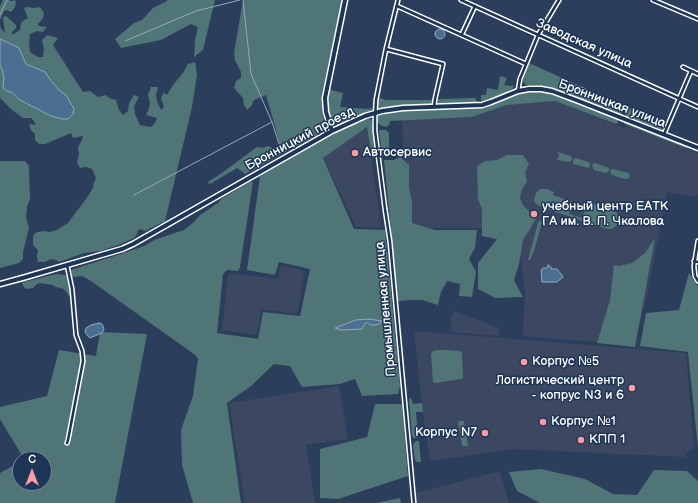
<!DOCTYPE html>
<meta charset="utf-8">
<style>
body{margin:0}
#map{position:relative;width:698px;height:503px;overflow:hidden;background:#2b3e5c;font-family:"Balsamiq Sans",sans-serif}
canvas{display:block}
.north{position:absolute;left:12px;top:451px;width:40px;height:40px;box-sizing:border-box;background:#1d3557;border:1px solid #77869a;border-radius:50%;rotate:0deg;font-size:11px;font-weight:700;line-height:16px;text-align:center;color:#fff}
.north::after{content:'';display:block;margin:auto;width:14px;height:18px;background:#ff9aa2;clip-path:polygon(50% 0,100% 100%,50% 72%,0 100%)}
</style>
<div id="map">
<canvas width="698" height="503"></canvas>
<div class="north">С</div>
</div>
<script>
const ctx = document.querySelector('canvas').getContext('2d');
ctx.lineJoin = 'round';
function paint(path, color) { ctx.fillStyle = color; ctx.fill(path, 'evenodd'); }
const shape = rows => new Path2D(rows.map(r => 'M' + r).join(''));
function strokePath(path, color, width, dash) { ctx.strokeStyle = color; ctx.lineWidth = width; ctx.lineCap = dash ? 'butt' : 'round'; ctx.setLineDash(dash || []); ctx.stroke(path); }
function write(font, color, halo, rows, align = 'center') {
  ctx.font = font + ' "Balsamiq Sans",sans-serif'; ctx.lineWidth = 3; ctx.setLineDash([]); ctx.textBaseline = 'middle'; ctx.strokeStyle = halo; ctx.fillStyle = color; for (const [text, x, y, turn = 0] of rows) {
    ctx.save(); ctx.translate(x, y); ctx.rotate((+turn || 0) * Math.PI / 180); ctx.textAlign = isNaN(turn) ? turn : align; if (halo) ctx.strokeText(text, 0, 0); ctx.fillText(text, 0, 0); ctx.restore();
  }
}
const built = shape([
 [555,101,624,128,627,125,698,153,698,194,693,197,667,192,647,295,634,345,523,336,525,294,518,238,478,228,404,228,405,200,402,120,472,117,506,104],
 [367,127,381,227,356,227,323,157],
 [282,266,302,270,304,273,298,312,295,314,261,309,257,335,222,330,228,275,229,273,278,279,280,268],
 [454,311,499,328,499,336,451,332,451,317],
 [414,331,686,353,694,448,686,454,685,457,514,449,430,461,423,412],
 [339,386,348,439,306,445,315,503,245,503,229,403],
 [500,471,509,503,417,503,416,493]
]);
const green = shape([
 [3,0,10,0,10,1,12,1,15,0,16,2,15,7,12,11,10,12,7,10,4,11,0,20,0,6],
 [167,0,215,0,203,50,194,57,195,41,198,27,191,24,161,40,121,48,115,39,134,23,142,20,153,8,167,1],
 [243,0,342,0,322,94,322,112,326,128,324,131,321,133,245,174,237,168,212,183,208,184,209,181,219,175,257,147,263,148,268,146,273,148,281,145,279,143,274,123,266,95,254,100,251,106,247,110,244,105,243,98,234,88,236,81,241,78,241,72,235,60,234,53],
 [27,7,34,8,40,7,44,13,43,18,38,24,39,26,47,27,43,32,37,31,30,34,29,43,30,52,38,57,43,57,44,49,42,40,47,35,58,38,53,45,83,92,90,91,98,97,106,95,109,98,116,100,119,110,123,115,128,111,129,103,134,95,139,97,134,106,135,114,140,125,151,127,155,123,157,118,146,115,148,111,150,104,148,95,151,87,158,87,156,95,157,101,161,110,164,107,161,98,164,92,167,95,173,85,183,73,188,64,195,62,197,75,192,107,165,221,145,231,140,229,138,230,137,234,134,238,118,245,101,251,84,253,59,262,56,260,51,259,45,262,38,262,37,256,38,250,33,245,33,237,35,233,38,232,43,231,50,232,57,230,68,223,88,196,93,188,94,182,96,178,92,169,86,167,80,168,77,162,79,154,78,147,82,140,83,136,73,138,71,133,45,144,39,144,35,140,35,134,31,130,29,124,36,125,34,121,31,118,23,118,12,110,0,98,0,66,2,69,4,77,3,88,7,91,11,92,20,100,51,116,62,119,66,95,60,91,52,82,45,72,26,64,18,48,11,44,0,39,0,26,2,30,5,33,3,17,6,16,16,25,16,28,12,32,12,35,20,30,21,23,24,20,28,18,27,16,24,8],
 [529,63,622,105,623,109,621,115,553,88,545,86,527,85,525,84,523,81,524,77],
 [500,76,507,78,504,85,511,86,514,85,512,89,504,94,490,99,481,101,481,95,486,95,487,88,498,90],
 [331,87,331,90,343,93,340,107,369,109,370,108,372,109,371,111,340,123,335,123,330,118,329,112,328,98,328,89,329,87],
 [529,91,546,92,554,95,617,118,618,120,618,123,616,124,555,101,506,105,472,117,390,121,389,125,386,127,380,125,377,121,377,118,379,115,394,112,405,111,482,108,495,104,517,94],
 [377,97,386,100,431,100,433,101,432,103,430,104,398,106,379,109,378,107,376,105],
 [475,98,477,102,440,104,437,101,438,99],
 [628,107,666,124,667,125,665,130,661,130,626,116,624,113,626,108],
 [367,119,370,119,372,121,377,156,376,157,372,158,367,127,323,158,354,229,385,230,400,386,398,394,362,396,355,379,340,384,302,387,290,366,274,364,251,386,227,403,241,503,193,503,182,465,181,430,193,396,198,359,195,355,184,347,91,281,82,276,72,277,71,270,130,251,144,246,154,240,184,230,193,223,200,215,218,203,221,199,250,182,253,182,240,267,238,271,227,270,223,274,217,333,258,339,263,312,300,316,310,269,279,262,275,275,247,270,260,176,326,138,348,127],
 [356,320,376,325,365,323,335,328],
 [625,122,682,144,688,149,627,125,624,124],
 [379,130,386,130,388,132,389,134,389,152,388,156,387,157,383,156,382,154],
 [557,152,571,156,572,158,571,161,568,162,557,160,559,155],
 [507,155,523,155,529,164,525,172,527,182,522,189,520,198,523,205,536,219,523,240,519,264,514,280,523,297,495,298,478,289,478,263,497,239,482,236,482,209,478,199,477,166,485,161,497,160],
 [400,157,409,165,409,188,412,202,412,223,435,230,477,230,475,248,469,259,476,272,472,297,459,296,460,284,447,281,441,292,438,305,422,300,412,300,398,301,384,160,394,160],
 [575,158,589,162,590,163,590,164,589,168,573,164,573,160],
 [0,161,25,161,29,166,30,199,27,207,26,217,29,228,23,252,23,259,19,263,0,268],
 [595,163,609,168,609,171,606,173,594,170,592,166,593,164],
 [613,169,628,173,630,176,630,177,627,179,625,179,612,175,610,171,611,170],
 [540,189,547,189,554,192,553,195,573,202,569,214,582,218,588,202,613,211,617,213,618,217,617,225,615,227,611,229,607,229,541,207,535,203,534,200,536,193],
 [541,220,542,222,534,251,530,260,528,260,538,223,539,221],
 [655,238,635,347,597,343,610,300,614,265,619,266,632,263,645,253],
 [689,273,698,287,698,448,688,352,640,346,646,313,679,310],
 [56,274,66,275,70,290,70,296,69,296,64,289,56,287,53,285,40,283,37,284,33,288,26,289,23,286,22,283,24,282],
 [100,332,147,334,115,503,0,503,0,473,20,462,20,483,44,483,44,459,24,459,0,419,0,407,47,396,59,350,96,356],
 [438,350,446,350,460,351,462,353,463,376,463,378,461,379,435,383,433,382,431,354,433,351],
 [411,398,413,404,422,403,423,412,416,412,418,438,414,438,412,436,409,399],
 [375,404,402,404,408,476,338,499,320,498,320,449,367,437],
 [459,421,464,421,468,446,463,446,462,445,458,423],
 [416,441,419,441,421,462,417,462,415,460,413,446,414,443],
 [541,469,585,479,613,494,637,495,654,470,687,471,698,481,698,503,540,503,517,491,509,472],
 [400,498,401,503,375,503,376,503]
]);
const water = shape([
 '435 34a5 5 0 1 1 10 0a5 5 0 1 1-10 0Z',
 [0,39,11,44,19,48,26,64,45,72,52,82,60,91,66,95,74,109,73,114,68,119,62,119,51,116,20,100,11,92,7,91,3,88,4,77,2,69,0,66,0,39],
 [579,87,584,88,587,91,591,92,591,94,593,96,592,99,584,99,581,97,578,93,578,89,579,87],
 [548,265,551,267,551,269,557,269,563,277,557,282,542,282,541,270,543,268,547,268,548,265],
 [369,319,382,321,379,324,376,325,372,325,368,323,365,323,362,329,341,330,335,328,356,320,369,319],
 [99,323,102,324,104,329,102,333,90,338,88,336,85,332,86,328,91,325,99,323]
]);
const stream = shape([
 [243,0,251,74,272,122,281,150],
 [0,15,7,0],
 [125,41,196,11,240,0],
 [134,195,272,122]
]);
const street = shape([
 [398,0,386,49,376,100,375,118,375,131,385,209,390,242,414,503],
 [461,0,698,107],
 [653,0,698,19],
 [397,6,526,64],
 [462,34,475,6],
 [386,49,443,64,435,99,434,107],
 [683,67,698,74],
 [518,91,520,79,538,35,559,0],
 [664,134,691,71],
 [698,241,694,266,695,276,698,281],
 [694,261,698,262],
 [67,443,68,440,83,361,82,351,76,335,72,289,67,265]
]);
const secondary = shape([
 [332,131,326,112,325,98,345,0],
 [0,284,26,277,122,249,133,244,332,131,365,116,382,111,403,108,482,105,491,102,518,91,529,89,541,89,552,91,576,100,698,148]
]);
const markers = [
 [355,153,4,"#ff9aa2"],
 [534,214,4,"#ff9aa2"],
 [524,362,4,"#ff9aa2"],
 [632,388,4,"#ff9aa2"],
 [543,422,4,"#ff9aa2"],
 [485,433,4,"#ff9aa2"],
 [581,440,4,"#ff9aa2"]
];
const streetNames = [
 ["Заводская улица",584,44,24],
 ["Бронницкая улица",612,104,21],
 ["Бронницкий проезд",300,139,-28],
 ["Промышленная улица",386,309,-95]
];
const poiNames = [
 ["Автосервис",363,153],
 ["учебный центр ЕАТК",542,207],
 ["ГА им. В. П. Чкалова",542,222],
 ["Корпус №5",532,362],
 ["Логистический центр",624,381,"right"],
 ["- копрус N3 и 6",624,396,"right"],
 ["Корпус №1",551,422],
 ["Корпус N7",477,433,"right"],
 ["КПП 1",589,440]
];
paint(built, '#3c4862');
paint(green, '#507576');
paint(water, '#4a6f91');
strokePath(water, '#92a9bd', 1);
strokePath(stream, '#92a9bd', 1);
strokePath(street, '#fff', 5.5);
strokePath(secondary, '#fff', 7);
strokePath(street, '#1d3557', 2.5);
strokePath(secondary, '#1d3557', 4);
for (const [x, y, r, color] of markers) { const dot = new Path2D(); dot.arc(x, y, r, 0, 2 * Math.PI); ctx.fillStyle = color; ctx.fill(dot); strokePath(dot, '#1d3557', 1.5); }
write('13px', '#fff', '#1d3557', streetNames);
write('13px', '#fff', '#1d3557', poiNames, 'left');
</script>
